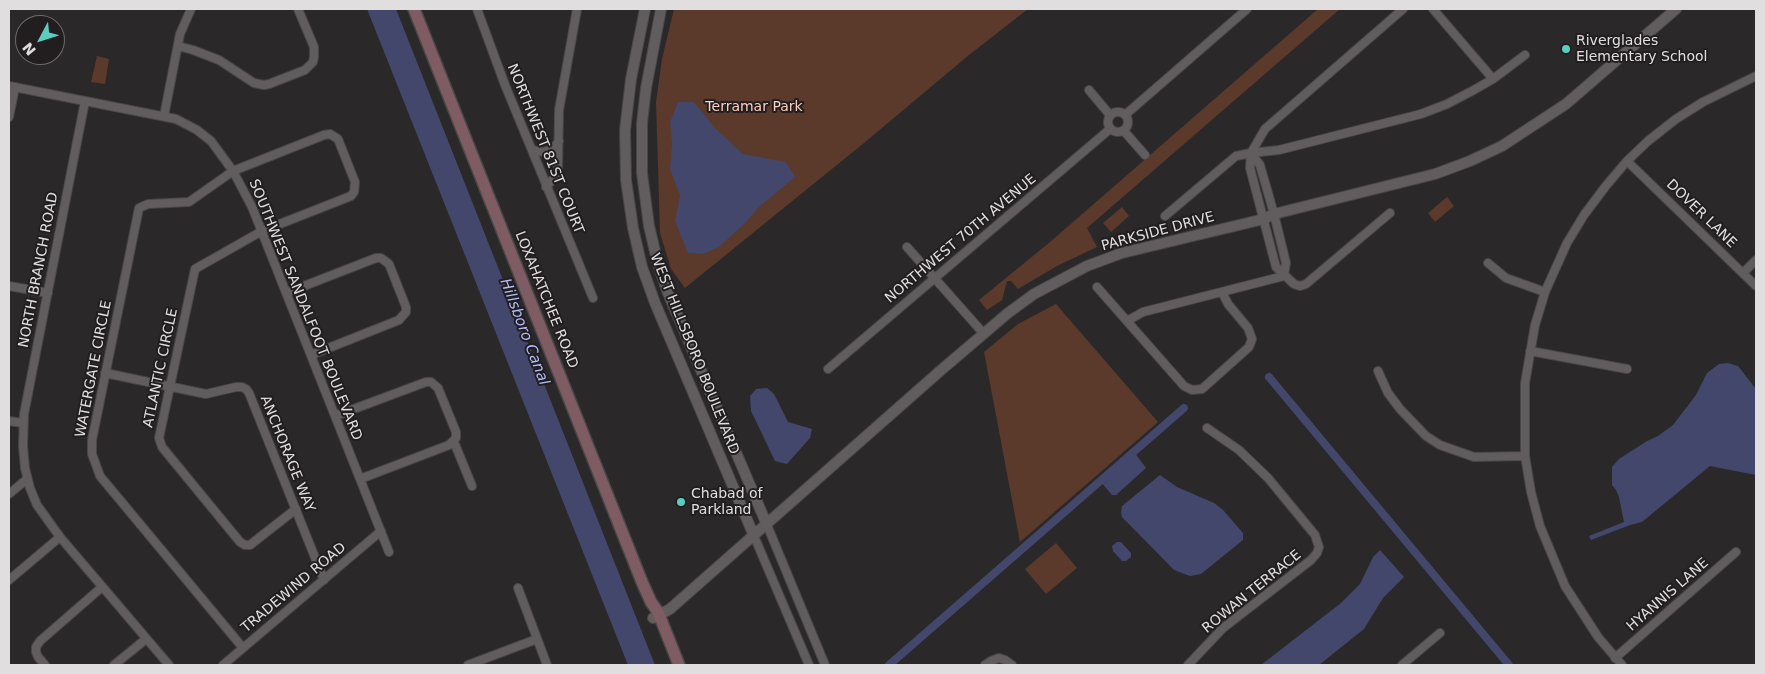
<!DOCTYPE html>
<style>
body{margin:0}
#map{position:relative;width:1765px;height:674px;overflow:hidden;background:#2b282a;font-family:"DejaVu Sans",sans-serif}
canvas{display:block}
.frame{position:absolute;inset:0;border:10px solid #e0dedf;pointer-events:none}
.north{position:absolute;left:15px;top:15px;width:50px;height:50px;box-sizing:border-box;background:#221e20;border:1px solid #6e6b6c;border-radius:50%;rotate:230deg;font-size:14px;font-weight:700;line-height:20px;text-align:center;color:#e0dedf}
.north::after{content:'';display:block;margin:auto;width:18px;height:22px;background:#5acebd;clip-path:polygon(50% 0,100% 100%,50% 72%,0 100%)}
</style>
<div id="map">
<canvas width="1765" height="674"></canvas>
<div class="frame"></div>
<div class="north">N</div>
</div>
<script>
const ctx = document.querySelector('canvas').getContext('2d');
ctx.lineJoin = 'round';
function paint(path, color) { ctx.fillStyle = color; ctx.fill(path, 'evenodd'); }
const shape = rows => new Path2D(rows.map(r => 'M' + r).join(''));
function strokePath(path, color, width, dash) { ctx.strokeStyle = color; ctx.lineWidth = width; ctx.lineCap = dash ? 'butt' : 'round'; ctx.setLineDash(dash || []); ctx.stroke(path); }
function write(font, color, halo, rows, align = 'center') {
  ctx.font = font + ' "DejaVu Sans",sans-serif'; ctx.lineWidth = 4; ctx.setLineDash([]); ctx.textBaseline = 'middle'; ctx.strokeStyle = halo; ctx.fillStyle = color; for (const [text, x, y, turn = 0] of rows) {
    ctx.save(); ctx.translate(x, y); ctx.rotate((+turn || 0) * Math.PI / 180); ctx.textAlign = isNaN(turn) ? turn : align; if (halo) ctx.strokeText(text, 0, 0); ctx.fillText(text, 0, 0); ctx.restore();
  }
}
const green = shape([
 [674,9,1028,9,969,55,864,143,685,288,671,269,660,233,656,102,662,59],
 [1318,9,1340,9,1087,228,1097,247,1057,266,1018,289,1011,281,1007,281,1002,300,987,310,979,300,1050,242],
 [97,56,109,59,105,84,91,82],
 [1447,197,1454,206,1435,222,1428,213],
 [1122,207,1129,216,1111,232,1103,223],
 [1056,304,1158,422,1020,542,984,352,1018,324],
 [1056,543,1077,568,1046,594,1025,569]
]);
const water = shape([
 [367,9,396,9,655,665,628,665],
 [678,102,694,102,715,128,743,154,786,162,795,177,759,207,744,224,719,247,703,254,688,253,675,221,680,195,670,169,672,143,670,122],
 [1728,363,1738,366,1756,389,1756,475,1710,466,1642,522,1630,525,1591,540,1589,536,1624,522,1619,497,1616,490,1612,485,1612,467,1619,459,1647,441,1658,436,1673,425,1696,395,1707,373,1719,364],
 [767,388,774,394,788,422,812,429,810,438,787,464,775,461,751,411,750,396,756,389],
 [1134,452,1146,468,1116,495,1112,495,1100,481],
 [1160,475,1177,487,1214,503,1223,510,1243,533,1243,540,1201,574,1190,576,1174,570,1122,517,1121,512,1122,506],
 [1117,542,1121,542,1131,553,1131,557,1126,561,1122,561,1113,551,1112,546],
 [1380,550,1404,577,1383,598,1364,629,1319,665,1261,665,1341,603,1360,584,1373,557]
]);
const canal = shape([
 [1269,377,1509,665],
 [889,665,1184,408]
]);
const minor = shape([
 [477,9,505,85,593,298],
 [1433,9,1493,79],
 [178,46,193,50,219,60,254,83,264,85,269,84,305,70,313,62,314,57,314,47,298,9],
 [9,86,176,119,197,130,211,141,233,171,252,207,389,552],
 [1089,90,1110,115],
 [85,101,24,414,23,446,25,468,30,488,37,505,60,537,169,665],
 '1108 122a10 10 0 1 1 20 0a10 10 0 1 1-20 0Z',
 [1125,115,1247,9],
 [164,116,180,34,191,9],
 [9,117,15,87],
 [1124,131,1145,155],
 [532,150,543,152,553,149,559,141],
 [1251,153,1279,150,1421,114,1447,104,1472,91,1493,79,1525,55],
 [1251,153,1250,168,1276,267,1294,284,1300,286,1306,284,1390,213],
 [1251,153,1260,165,1274,214,1286,263,1284,276],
 [1627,161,1756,286],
 [546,187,554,178,558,168,559,110,577,9],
 [1165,216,1236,156,1251,153,1265,129,1403,9],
 [907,247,984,334],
 [1488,263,1506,278,1545,292],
 [1743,273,1756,260],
 [9,286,48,293],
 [1097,287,1184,386,1192,390,1202,389,1249,347,1252,339,1248,328,1228,304,1222,292],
 [286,293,376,258,381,258,389,264,406,307,406,312,399,320,311,355],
 [1127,321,1143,312,1284,276],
 [1530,351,1627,369],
 [828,369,1110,129],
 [1378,371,1388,393,1400,409,1426,436,1440,445,1474,457,1525,456],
 [105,373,206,394,236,387,242,387,246,389,249,393,324,580],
 [335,416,426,382,431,382,438,388,456,432,456,438,449,445,360,479],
 [9,421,23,423],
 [454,442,472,486],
 [9,494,27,479],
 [767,525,825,665],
 [754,536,809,665],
 [9,580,60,537],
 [518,588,547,665],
 [243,648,100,476,92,454,92,440,139,208,148,204,189,202,233,171,324,135,330,134,338,139,355,182,354,192,351,196,262,231,195,269,159,438,162,447,240,542,245,545,250,545,296,509],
 [1615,658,1736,552],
 [45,665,38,657,36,652,36,647,40,641,102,587],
 [114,665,146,639],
 [223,665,381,531],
 [468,665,537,639],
 [985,665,991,661,999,658,1005,660,1012,665],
 [1188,665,1223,628,1311,560,1317,553,1319,547,1315,535,1268,478,1239,450,1207,428],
 [1402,665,1440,633],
 [1622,665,1598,637,1565,586,1540,526,1531,492,1525,456,1525,383,1535,325,1545,292,1567,243,1584,215,1605,187,1627,161,1648,141,1676,119,1703,102,1756,76]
]);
const tertiary = shape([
 [645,9,631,79,625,130,626,180,633,228,642,267,655,303,754,536],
 [661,9,646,88,642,123,642,173,649,226,658,264,668,293,767,525],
 [653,618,670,609,940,371,1008,313,1034,294,1087,266,1122,253,1264,219,1274,214,1435,174,1470,161,1502,146,1566,104,1676,9]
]);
const secondary = shape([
 [414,9,642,582,651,602,658,612,679,665]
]);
const markers = [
 [1566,49,5,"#5acebd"],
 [681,502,5,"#5acebd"]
];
const poiNames = [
 ["Riverglades",1576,41],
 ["Elementary School",1576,57],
 ["Chabad of",691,494],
 ["Parkland",691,510]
];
const parkNames = [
 ["Terramar Park",754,107]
];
const streetNames = [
 ["NORTHWEST 81ST COURT",545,149,68],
 ["DOVER LANE",1701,214,44],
 ["PARKSIDE DRIVE",1158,232,-15],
 ["NORTHWEST 70TH AVENUE",961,239,-40],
 ["NORTH BRANCH ROAD",39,270,-79],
 ["LOXAHATCHEE ROAD",546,300,68],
 ["SOUTHWEST SANDALFOOT BOULEVARD",305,310,68],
 ["WEST HILLSBORO BOULEVARD",694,354,68],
 ["ATLANTIC CIRCLE",161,368,-78],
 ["WATERGATE CIRCLE",94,369,-79],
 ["ANCHORAGE WAY",287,454,68],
 ["TRADEWIND ROAD",294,588,-40],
 ["ROWAN TERRACE",1252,592,-39],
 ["HYANNIS LANE",1668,595,-41]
];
const waterNames = [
 ["Hillsboro Canal",524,332,69]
];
paint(green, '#5b392b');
paint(water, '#42476b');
strokePath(canal, '#42476b', 8);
strokePath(minor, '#494648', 10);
strokePath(tertiary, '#494648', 12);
strokePath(secondary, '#494648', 14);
strokePath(minor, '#615d5f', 8);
strokePath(tertiary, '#615d5f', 10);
strokePath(secondary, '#7f5c63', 11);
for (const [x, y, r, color] of markers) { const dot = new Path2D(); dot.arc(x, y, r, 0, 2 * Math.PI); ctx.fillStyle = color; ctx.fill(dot); strokePath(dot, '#221e20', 2); }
write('14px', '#e0dedf', '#221e20', poiNames, 'left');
write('14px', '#fcd0bf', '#221e20', parkNames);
write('14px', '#e0dedf', '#221e20', streetNames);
write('italic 15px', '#b1bbfb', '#221e20', waterNames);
</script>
